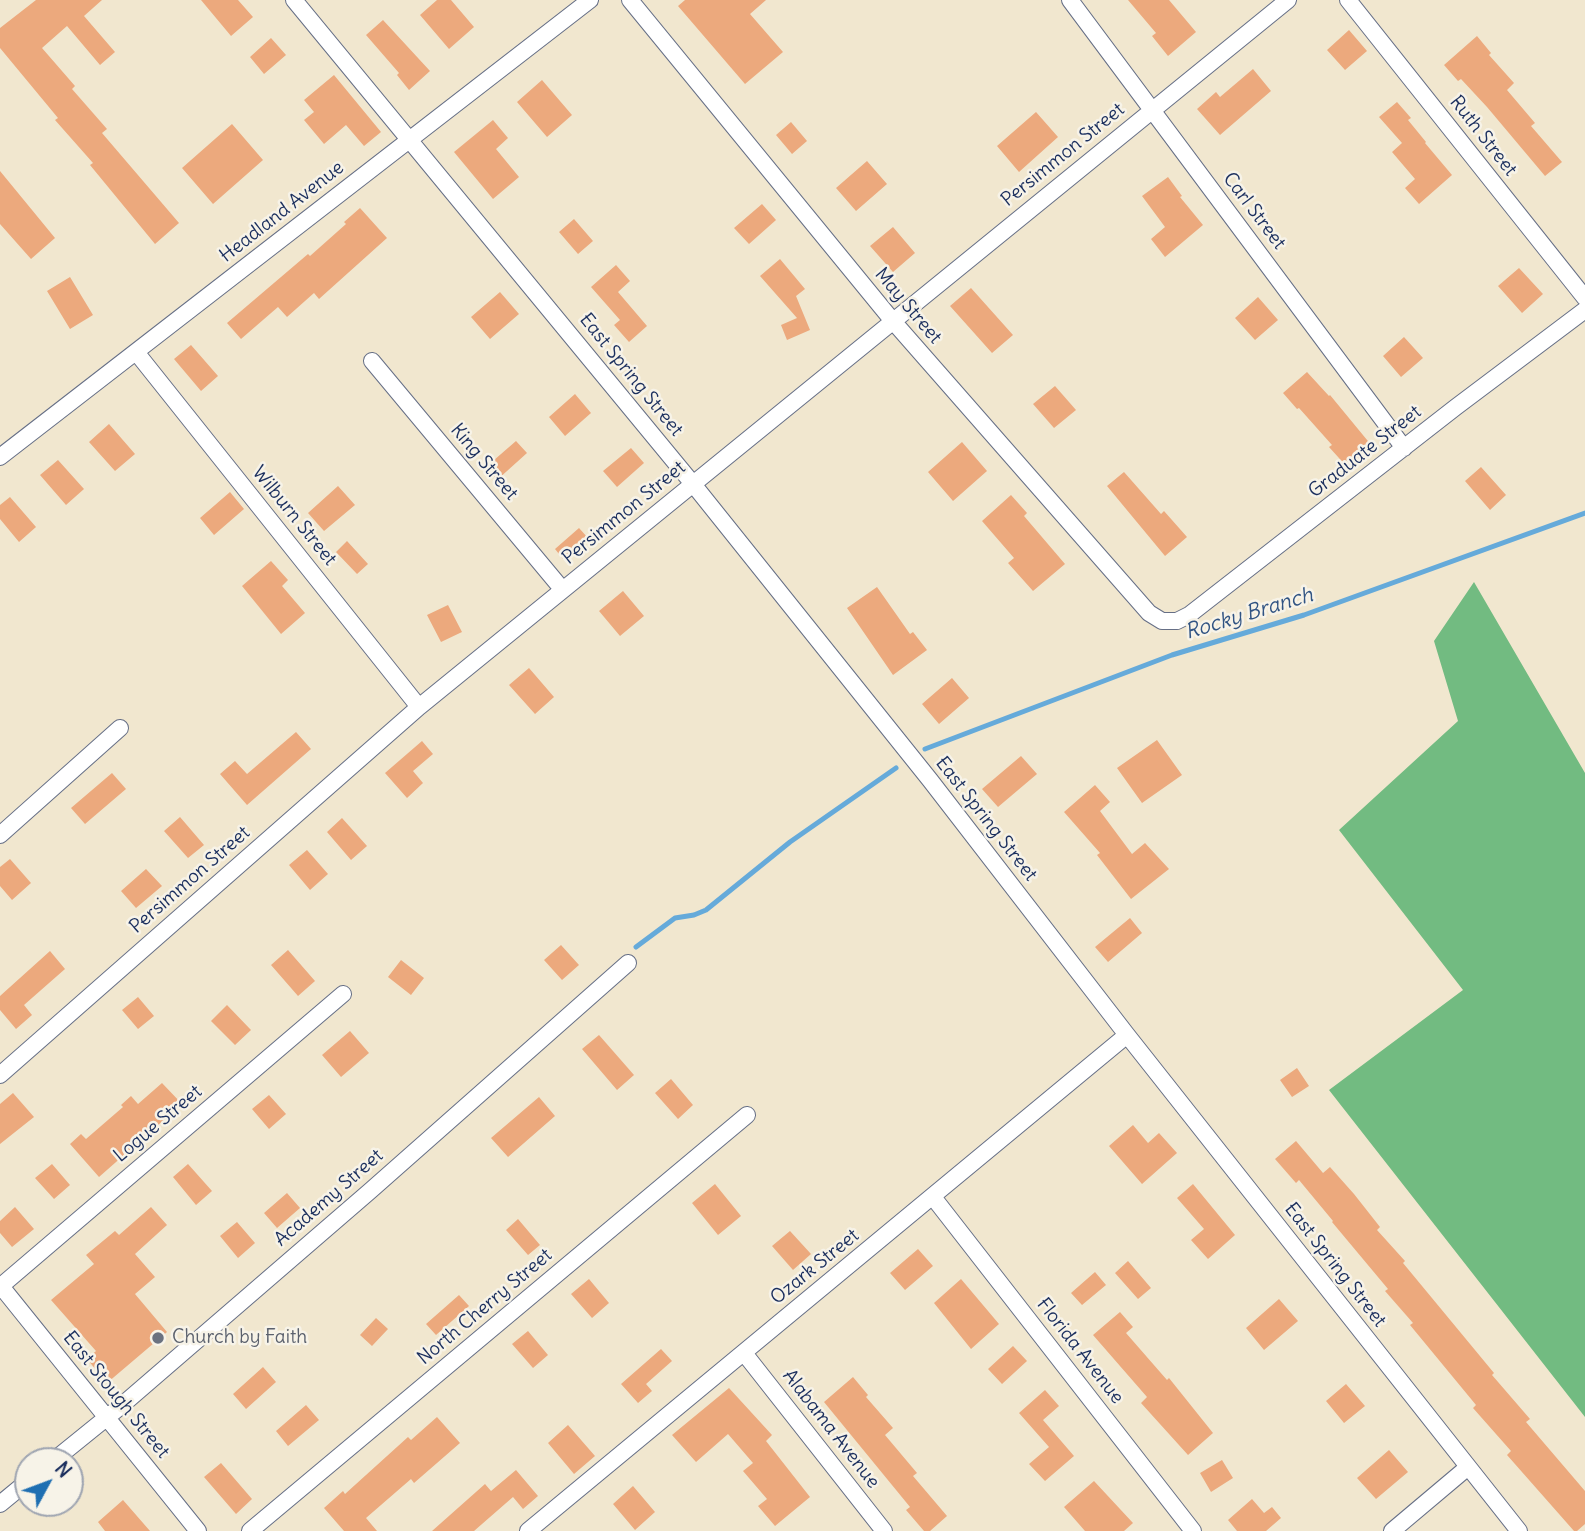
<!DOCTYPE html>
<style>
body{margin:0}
#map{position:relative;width:1585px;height:1531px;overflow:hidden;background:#f1e7cf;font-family:Delius,sans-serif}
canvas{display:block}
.north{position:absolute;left:14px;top:1447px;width:70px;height:70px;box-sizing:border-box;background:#f7f3e8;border:2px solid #9fa5b1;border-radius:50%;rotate:49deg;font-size:19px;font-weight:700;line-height:28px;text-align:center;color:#1b2f5e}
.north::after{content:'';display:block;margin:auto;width:24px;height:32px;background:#1f6fb2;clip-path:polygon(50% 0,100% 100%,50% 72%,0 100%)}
</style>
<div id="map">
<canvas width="1585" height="1531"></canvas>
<div class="north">N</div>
</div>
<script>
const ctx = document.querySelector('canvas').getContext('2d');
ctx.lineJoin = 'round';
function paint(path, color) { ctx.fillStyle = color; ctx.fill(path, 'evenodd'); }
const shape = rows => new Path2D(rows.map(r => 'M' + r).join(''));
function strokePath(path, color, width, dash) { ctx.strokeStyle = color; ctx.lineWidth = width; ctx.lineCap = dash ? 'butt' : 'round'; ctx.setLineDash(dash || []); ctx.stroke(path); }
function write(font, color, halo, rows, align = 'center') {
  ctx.font = font + ' Delius,sans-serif'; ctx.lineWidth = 5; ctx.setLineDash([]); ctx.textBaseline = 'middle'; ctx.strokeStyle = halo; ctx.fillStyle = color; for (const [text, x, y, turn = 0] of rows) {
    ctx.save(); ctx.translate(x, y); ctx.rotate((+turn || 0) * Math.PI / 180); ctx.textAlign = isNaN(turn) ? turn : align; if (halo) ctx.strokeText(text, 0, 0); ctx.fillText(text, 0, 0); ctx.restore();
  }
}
const forest = shape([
 [1474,582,1585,773,1585,1417,1329,1090,1463,990,1339,830,1458,721,1434,641]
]);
const stream = shape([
 [925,749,1172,655,1304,615,1585,513],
 [636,947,675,918,694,915,706,910,790,842,896,768]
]);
const building = shape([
 [36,0,102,0,84,16,115,52,100,65,67,26,42,48,75,86,72,89,107,129,102,133,179,223,155,244,90,165,93,163,55,120,58,118,0,48,0,28],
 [201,0,238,0,253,17,231,36],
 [437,0,451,0,474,27,449,49,420,15],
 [685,0,766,0,750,14,783,52,745,84,678,6],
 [1128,0,1169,0,1196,32,1168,56,1152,36,1156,33],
 [383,20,430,71,409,90,397,75,399,73,366,35],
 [1349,30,1367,51,1345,70,1327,50],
 [1477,36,1491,53,1489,55,1514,83,1507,90,1535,123,1531,126,1562,162,1545,176,1487,107,1461,79,1458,81,1444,65],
 [271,38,286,55,264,74,250,57],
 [1253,69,1271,91,1220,135,1197,109,1216,92,1220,97],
 [334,75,381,132,364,146,346,125,324,144,304,120,314,112,304,100],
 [542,80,572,115,547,137,517,102],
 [1397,102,1411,118,1408,120,1426,142,1425,143,1452,175,1419,204,1405,188,1415,179,1392,152,1402,143,1379,117],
 [1036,112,1058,137,1019,172,997,146],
 [493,120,508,138,496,149,519,177,493,199,454,152],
 [791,122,807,141,792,154,776,135],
 [232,124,263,160,213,204,182,168],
 [867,161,887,184,856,211,836,188],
 [0,171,55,238,31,259,0,224],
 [1168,177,1182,196,1180,197,1203,225,1165,257,1151,239,1165,227,1142,196],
 [762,204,776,220,749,244,734,228],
 [360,208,387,238,319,299,314,293,287,317,278,307,241,339,227,323,308,254,310,256,346,224,344,222],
 [574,219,593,241,578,254,559,232],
 [893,227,915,253,893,272,870,246],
 [780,259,805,289,796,296,810,330,787,340,781,325,797,318,760,276],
 [616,265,630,281,618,292,647,326,629,342,614,325,620,320,591,287],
 [1519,268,1543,294,1522,313,1498,286],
 [70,277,93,315,70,329,47,291],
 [971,288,1013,335,992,353,950,306],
 [500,292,519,314,490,339,471,317],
 [1258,297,1278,320,1255,340,1235,318],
 [1404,337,1423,358,1401,377,1383,356],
 [191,345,218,376,201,391,174,359],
 [1307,372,1329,396,1330,395,1372,446,1348,468,1329,447,1332,445,1299,408,1297,409,1283,393],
 [1055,386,1076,410,1054,428,1033,404],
 [575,394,591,413,565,436,549,417],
 [109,424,135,454,115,471,89,442],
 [516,441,527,453,497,480,486,467],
 [962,442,987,471,953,501,928,472],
 [631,448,644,463,617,487,603,471],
 [58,460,84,489,66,505,40,475],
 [1481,467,1506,495,1490,510,1465,481],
 [1124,472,1161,514,1164,511,1187,537,1165,556,1107,486],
 [338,486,355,505,324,531,308,513],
 [230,492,244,509,214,535,200,518],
 [1011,495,1027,513,1024,516,1065,564,1033,591,1008,563,1014,558,982,521],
 [10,497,36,527,19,542,0,519,0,505],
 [579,528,588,538,563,559,555,549],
 [347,541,368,564,357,574,336,552],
 [271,561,288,580,282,586,305,613,281,634,242,586],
 [877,587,910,634,913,632,927,650,893,675,847,608],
 [623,591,644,616,620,636,599,611],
 [448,605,462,632,441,642,427,615],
 [529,668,554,697,535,714,509,685],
 [952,678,969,698,939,724,922,704],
 [296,732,311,749,247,805,220,774,235,761,247,774],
 [1157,740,1182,775,1142,803,1117,768],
 [422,741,433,754,413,771,423,783,407,798,385,773],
 [1021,756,1037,774,998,807,982,789],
 [112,773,126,789,85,824,71,808],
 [1095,785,1110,802,1100,811,1132,854,1145,843,1169,869,1131,899,1097,855,1100,853,1064,812],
 [180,817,204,845,188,858,164,831],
 [342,818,367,846,351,860,327,832],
 [307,850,328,874,310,890,289,865],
 [10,859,31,883,12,900,0,886,0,867],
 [146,869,162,886,136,908,121,891],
 [1130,918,1142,933,1108,962,1095,947],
 [561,945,579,965,562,980,544,960],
 [288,950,315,981,298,996,271,965],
 [50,951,65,969,24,1005,32,1015,16,1029,0,1010,0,996],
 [401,960,424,978,411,995,388,977],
 [138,997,154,1016,138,1029,122,1010],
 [227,1005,251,1030,235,1045,211,1021],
 [350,1031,369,1053,341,1077,322,1055],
 [599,1035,634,1075,617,1090,582,1049],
 [1297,1068,1309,1086,1292,1097,1280,1080],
 [671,1079,693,1105,678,1119,655,1093],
 [162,1083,182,1104,99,1177,70,1144,81,1134,86,1139,123,1107,121,1105,131,1096,138,1104],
 [13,1093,34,1117,0,1144,0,1104],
 [269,1095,286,1114,269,1129,252,1109],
 [539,1097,555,1116,508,1157,491,1138],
 [1133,1125,1148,1143,1159,1133,1177,1153,1142,1184,1109,1146],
 [1296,1141,1323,1173,1330,1167,1354,1194,1380,1227,1377,1230,1405,1261,1403,1263,1494,1373,1492,1375,1530,1419,1526,1422,1585,1491,1585,1524,1577,1531,1574,1531,1507,1455,1511,1451,1473,1408,1476,1405,1410,1325,1413,1323,1385,1291,1388,1289,1332,1222,1333,1221,1299,1180,1296,1183,1275,1159],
 [52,1164,70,1185,54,1199,35,1178],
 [188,1164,212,1191,196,1205,173,1177],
 [715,1184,741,1216,718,1235,692,1203],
 [1193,1184,1235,1235,1208,1259,1191,1240,1204,1229,1177,1198],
 [287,1193,300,1208,277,1228,264,1213],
 [15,1207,34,1229,12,1247,0,1233,0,1221],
 [151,1207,167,1225,135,1254,155,1277,135,1294,167,1332,107,1383,87,1359,96,1351,51,1300,94,1264,86,1255,115,1231,119,1235],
 [518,1219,540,1245,528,1255,506,1230],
 [237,1222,255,1243,238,1258,220,1236],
 [790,1231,811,1254,793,1270,772,1246],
 [918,1249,933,1266,905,1290,890,1273],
 [1128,1261,1151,1288,1138,1299,1115,1273],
 [1095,1272,1106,1285,1082,1305,1071,1293],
 [589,1279,609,1303,592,1318,571,1294],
 [961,1279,999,1324,971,1349,934,1303],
 [459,1295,469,1306,436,1335,426,1324],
 [1279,1299,1298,1321,1264,1350,1246,1328],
 [1120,1312,1133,1327,1126,1333,1167,1380,1169,1378,1213,1433,1188,1455,1141,1403,1147,1397,1093,1335],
 [376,1318,388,1329,372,1346,360,1335],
 [528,1331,548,1355,533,1368,512,1344],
 [1013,1346,1027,1361,1002,1384,988,1369],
 [661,1349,672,1361,646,1384,652,1391,638,1403,621,1384],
 [263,1367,276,1382,246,1409,233,1394],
 [853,1377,868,1395,866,1397,893,1428,885,1435,917,1473,913,1476,947,1516,930,1531,924,1531,906,1510,910,1507,824,1402],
 [1346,1384,1365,1406,1344,1423,1326,1401],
 [729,1388,772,1435,766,1441,810,1497,775,1526,758,1506,767,1499,743,1471,753,1463,728,1434,696,1462,672,1435],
 [1045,1390,1059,1406,1043,1420,1074,1456,1045,1481,1029,1464,1049,1447,1019,1413],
 [306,1405,319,1420,288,1446,276,1431],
 [437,1417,460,1443,414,1483,411,1479,366,1518,377,1531,344,1531,324,1508,343,1491,345,1494,408,1437,411,1440],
 [568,1425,595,1456,574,1474,548,1443],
 [1389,1450,1408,1472,1376,1499,1357,1478],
 [1222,1460,1233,1478,1211,1492,1200,1473],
 [221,1463,252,1499,236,1514,204,1477],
 [516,1470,538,1496,523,1509,513,1497,474,1531,432,1531,485,1484,491,1491],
 [1094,1481,1133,1523,1124,1531,1085,1531,1064,1507],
 [633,1486,655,1512,635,1530,613,1504],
 [1252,1499,1264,1513,1272,1507,1281,1518,1266,1531,1237,1531,1228,1520],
 [123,1500,150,1531,105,1531,98,1522]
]);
const street = shape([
 [294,0,693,484,930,780,1127,1035,1519,1531],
 [630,0,892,320,1149,613,1162,621,1177,621,1189,615,1456,407,1585,310],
 [1070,0,1404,448],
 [1348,0,1585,298],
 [136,352,419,707],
 [372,361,562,589],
 [0,457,590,0],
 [0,835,120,728],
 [0,1075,419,707,1288,0],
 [933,1197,1193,1531],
 [0,1285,198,1531],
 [1,1286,343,994],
 [744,1353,884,1531],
 [53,1461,121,1406,370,1191,628,963],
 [0,1504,28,1481],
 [250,1531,747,1115],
 [528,1531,1127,1035],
 [1392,1531,1468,1467]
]);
const markers = [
 [158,1338,7,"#6b7280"]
];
const streetNames = [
 ["Ruth Street",1483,136,52],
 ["Persimmon Street",1063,155,-39],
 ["Carl Street",1254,211,53],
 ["Headland Avenue",282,212,-38],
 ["May Street",908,306,50],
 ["East Spring Street",631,375,51],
 ["Graduate Street",1365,452,-38],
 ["King Street",484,462,50],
 ["Persimmon Street",624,513,-39],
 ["Wilburn Street",294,516,51],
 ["East Spring Street",986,819,52],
 ["Persimmon Street",190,880,-41],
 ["Logue Street",158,1124,-40],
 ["Academy Street",329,1198,-41],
 ["East Spring Street",1335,1265,52],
 ["Ozark Street",815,1267,-39],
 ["North Cherry Street",485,1307,-40],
 ["Florida Avenue",1080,1351,52],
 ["East Stough Street",116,1395,51],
 ["Alabama Avenue",831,1429,52]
];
const worshipNames = [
 ["Church by Faith",172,1338]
];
const waterNames = [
 ["Rocky Branch",1249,614,-17]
];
paint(forest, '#72bb81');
strokePath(stream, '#65aada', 5);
paint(building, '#eca97d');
strokePath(street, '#666f86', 18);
strokePath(street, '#fff', 16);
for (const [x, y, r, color] of markers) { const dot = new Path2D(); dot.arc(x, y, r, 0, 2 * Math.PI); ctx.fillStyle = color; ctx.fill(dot); strokePath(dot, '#f7f3e8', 2.5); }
write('19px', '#1b2f5e', '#f7f3e8', streetNames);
write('19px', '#5b616d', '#f7f3e8', worshipNames, 'left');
write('italic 21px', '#315483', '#f7f3e8', waterNames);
</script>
